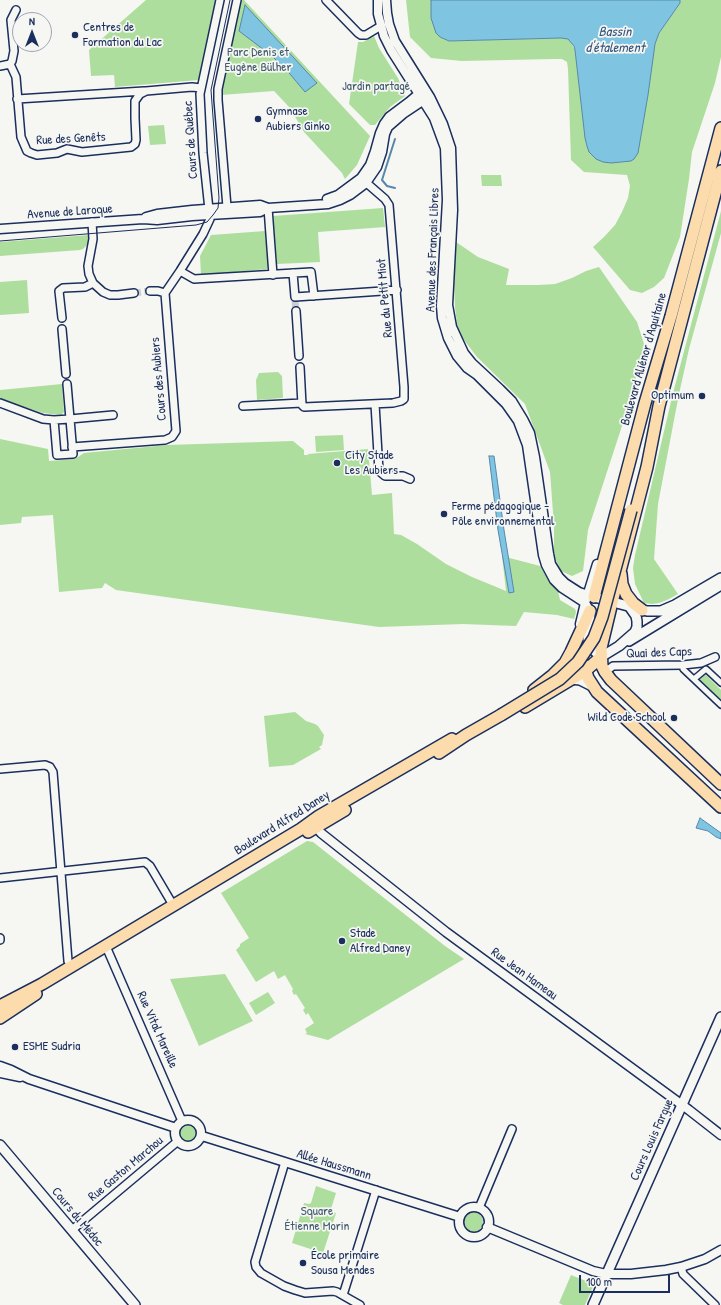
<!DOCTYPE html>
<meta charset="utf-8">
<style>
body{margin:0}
#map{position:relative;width:721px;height:1305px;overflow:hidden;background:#f6f6f2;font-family:"Patrick Hand",sans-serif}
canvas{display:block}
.north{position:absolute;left:12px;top:12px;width:40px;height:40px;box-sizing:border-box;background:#f6f6f2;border:1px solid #9ea6b7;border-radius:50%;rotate:0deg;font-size:11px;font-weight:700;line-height:16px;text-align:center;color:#1b2f5e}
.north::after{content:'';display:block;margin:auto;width:14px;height:18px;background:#1b2f5e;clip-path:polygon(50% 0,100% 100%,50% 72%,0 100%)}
.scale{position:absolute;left:579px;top:1275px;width:91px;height:18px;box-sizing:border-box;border:2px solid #1b2f5e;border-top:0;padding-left:5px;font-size:12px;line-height:14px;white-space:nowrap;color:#1b2f5e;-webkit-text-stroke:3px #f6f6f2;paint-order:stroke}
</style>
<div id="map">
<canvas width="721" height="1305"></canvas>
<div class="north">N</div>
<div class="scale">100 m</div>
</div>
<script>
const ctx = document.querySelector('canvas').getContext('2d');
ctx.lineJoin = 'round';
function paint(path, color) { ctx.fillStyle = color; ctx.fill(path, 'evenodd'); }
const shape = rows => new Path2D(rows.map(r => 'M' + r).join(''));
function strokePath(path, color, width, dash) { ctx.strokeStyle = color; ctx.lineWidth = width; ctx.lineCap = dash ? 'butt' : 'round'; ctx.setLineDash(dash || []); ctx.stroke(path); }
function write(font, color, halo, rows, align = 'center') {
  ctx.font = font + ' "Patrick Hand",sans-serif'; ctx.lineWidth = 3.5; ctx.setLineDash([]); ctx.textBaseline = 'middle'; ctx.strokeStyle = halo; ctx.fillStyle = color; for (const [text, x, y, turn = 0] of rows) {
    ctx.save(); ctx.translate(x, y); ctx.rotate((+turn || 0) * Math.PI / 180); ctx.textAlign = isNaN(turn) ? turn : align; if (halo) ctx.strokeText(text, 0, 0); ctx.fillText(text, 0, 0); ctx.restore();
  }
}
const green = shape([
 [146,0,216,0,199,80,115,87,114,75,91,76,89,50],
 [240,0,244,0,370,136,357,165,345,179,342,173,304,132,290,108,274,91,221,95,221,85],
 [406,0,431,0,431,18,440,37,449,41,561,38,568,39,571,42,575,50,587,146,593,156,653,54,655,44,659,33,680,3,680,0,721,0,721,57,715,83,692,152,689,179,680,237,664,278,654,287,642,293,630,290,593,247,604,237,615,225,622,212,628,198,630,186,627,175,584,172,571,160,568,69,567,62,562,59,553,59,462,61,431,58,410,37],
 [374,36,379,48,398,78,405,96,390,107,375,125,370,125,349,104,358,42,363,42],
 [164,125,166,144,150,145,148,126],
 [481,175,501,175,502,186,482,186],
 [383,208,385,227,318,232,320,262,277,264,273,216],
 [721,211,721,233,689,349,679,394,658,504,654,559,678,594,667,600,659,603,652,604,644,603,635,584,633,568,635,555,673,393],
 [265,231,268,266,267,269,201,275,200,256,211,235],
 [89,235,90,240,87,245,83,249,80,250,0,256,0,242],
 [456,242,478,257,509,269,506,285,539,285,555,284,572,278,586,271,599,267,637,322,645,347,621,429,588,530,583,571,572,576,561,571,554,556,554,526,550,472,525,404,477,357,458,332,455,307,454,282],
 [27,280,29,313,0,315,0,282],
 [278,372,282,376,283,398,257,400,256,380,259,373],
 [62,384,64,412,61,415,43,413,0,399,0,390],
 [343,435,344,450,316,452,315,436],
 [0,439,48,449,49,461,75,459,84,453,167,445,293,441,304,450,304,455,308,455,309,462,308,454,368,449,372,495,392,493,394,534,401,535,417,544,446,564,472,577,506,591,502,556,540,566,549,581,558,591,560,600,575,609,576,612,574,619,557,615,524,612,516,626,463,624,379,627,116,590,105,583,102,588,59,592,53,515,22,517,21,523,0,525],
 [705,674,721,690,721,700,699,680],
 [295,712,306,721,315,724,318,726,324,735,322,745,319,747,321,749,293,765,269,767,264,716],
 [307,841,313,842,445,946,464,959,328,1040,305,1034,307,1033,305,1029,314,1023,308,1013,306,1015,303,1010,305,1008,296,994,294,995,292,991,293,989,285,975,278,979,274,971,256,982,236,950,240,946,240,944,249,938,221,893],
 [225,974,253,1021,199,1046,170,979],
 [268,992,275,1003,256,1015,249,1003],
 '178 1133a10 10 0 1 1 20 0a10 10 0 1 1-20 0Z',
 [316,1186,336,1193,331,1209,332,1211,336,1213,323,1253,292,1243,304,1203,309,1204,311,1203],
 '463 1222a10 10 0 1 1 20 0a10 10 0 1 1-20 0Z',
 [571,1275,591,1283,593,1287,585,1305,563,1305,559,1303]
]);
const water = shape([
 [431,0,680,0,680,3,659,33,655,44,648,95,638,153,634,159,631,161,611,163,603,162,596,159,589,152,587,146,585,138,575,50,574,46,568,39,561,38,449,41,440,37,436,33,431,18,431,0],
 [245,5,282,45,317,83,305,92,290,74,272,56,239,31,245,5],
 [489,456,494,456,504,530,514,592,509,593,498,530,489,456],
 [700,818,721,833,721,839,716,837,708,831,696,828,700,818]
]);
const stream = shape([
 [395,139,382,180,387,186,395,188]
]);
const minorTunnel = shape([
 [134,293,150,291],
 [295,301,296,311]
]);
const pedestrian = shape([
 [683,665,683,669,721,705],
 [694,679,706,669,721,683]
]);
const minor = shape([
 [326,0,358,33,361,35,366,35,381,26],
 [10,64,16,77,21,137,27,151,31,153,37,155,57,153,67,149,82,152,131,147,135,144,136,140,135,118,135,101,140,94,146,91,192,87,201,88],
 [10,64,12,61,14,51,11,20,16,10],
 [0,66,10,64],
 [17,99,144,91],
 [268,208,273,275],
 [226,211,227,207,218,100,218,89,237,0],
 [92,222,93,239,88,266,89,274,93,283,103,292,110,295,118,295,134,293],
 [180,271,194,279,311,272,314,296],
 [293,273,295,297,397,290],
 [150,291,158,291,165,293,180,271,203,234,210,219,203,153,200,94,220,0],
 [296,311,299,356],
 [62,318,59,291,63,288,85,287,93,283],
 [62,329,66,374],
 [300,367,302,405,304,407,393,403,401,401,404,399,404,387,389,205,385,199,362,179],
 [67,384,70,419,113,415],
 [0,403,43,419,54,420,70,419,73,454,57,455,54,420],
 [375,404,379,471,385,476,403,476,410,479],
 [243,406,302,403],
 [72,447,165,440,172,437,176,431,165,293],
 [605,672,613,666,683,665,701,663,715,657],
 [570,680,580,681,592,687],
 [0,769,45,765,50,767,53,772,68,961,71,966],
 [0,878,145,862,150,866,173,905],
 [0,938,0,940],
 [108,951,182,1121],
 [285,1162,255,1262,256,1267,261,1273,284,1286,295,1290,305,1293,333,1291,337,1292,360,1305],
 [479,1208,512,1129],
 [72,1230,178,1141],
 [681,1267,683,1274,715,1305],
 [343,1295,376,1190]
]);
const tertiary = shape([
 [378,0,378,14,384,36,391,50,434,118,445,148,447,200,441,306,442,318,448,338,457,356,467,368,477,375,506,404,518,421,527,445,543,555,546,565,554,580,562,588,585,603,590,611],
 [386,0,387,13,389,24,395,41,430,97,443,124,451,148,453,210,448,305,452,327,464,353,472,363,500,389,512,401,523,419,530,433,535,457,549,554,551,564,559,577,565,583,579,592,594,597],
 [327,199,338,195,361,178,370,165,375,151,380,133,384,124,389,117,409,102,422,91],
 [146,217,157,214,192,210,260,205,268,208],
 [0,229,143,219,157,220,192,216,260,212,268,208,328,204,340,200,350,195,366,183,377,167,382,152,385,134,388,127,403,114,427,98],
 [580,624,585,603,597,564],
 [316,827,321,833,446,932,689,1110,721,1135],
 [0,1066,11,1070,29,1079,176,1128],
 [0,1073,20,1077],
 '175 1133a13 13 0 1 1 26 0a13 13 0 1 1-26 0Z',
 [202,1136,460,1217],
 '459 1222a15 15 0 1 1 30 0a15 15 0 1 1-30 0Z',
 [487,1227,593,1271,606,1274,631,1274,666,1270,681,1267,705,1259,721,1250]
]);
const secondary = shape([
 [594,597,647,611,661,611,675,605,721,578],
 [590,614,588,639,590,647,601,657,619,646,635,632,637,627,637,621,636,616,629,606],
 [629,641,721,585],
 [0,1145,135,1305],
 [593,1305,721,1017]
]);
const primary = shape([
 [612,602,601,648,602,666,605,672,611,680,721,784],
 [584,665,588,678,597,692,721,807],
 [534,690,553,675,565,663,571,652,590,611],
 [525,707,585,671,601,657],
 [308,832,345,810],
 [0,1006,42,984,301,829,319,816,452,739],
 [0,1018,36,994]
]);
const trunk = shape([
 [621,574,622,584,626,594,633,603,642,610],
 [594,597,645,403,671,316,721,128],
 [612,602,647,467,659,406,721,171],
 [439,753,466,735,501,715]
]);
const tram = shape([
 [0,241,196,225,207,222,213,215,218,208,219,198,211,90,230,0]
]);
const trunkBridge = shape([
 [501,715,560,679,578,662,594,638,602,617,631,510]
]);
const markers = [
 [75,35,4,"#1b2f5e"],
 [258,119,4,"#1b2f5e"],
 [702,396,4,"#1b2f5e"],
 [337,463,4,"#1b2f5e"],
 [444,514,4,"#1b2f5e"],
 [674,718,4,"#1b2f5e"],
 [342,941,4,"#1b2f5e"],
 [15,1047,4,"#1b2f5e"],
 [303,1263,4,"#1b2f5e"]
];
const poiNames = [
 ["Centres de",83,28],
 ["Formation du Lac",83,43],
 ["Gymnase",266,112],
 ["Aubiers Ginko",266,127],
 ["Optimum",694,396,"right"],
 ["City Stade",345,456],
 ["Les Aubiers",345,471],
 ["Ferme pédagogique -",452,507],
 ["Pôle environnemental",452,522],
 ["Wild Code School",666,718,"right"],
 ["Stade",350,934],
 ["Alfred Daney",350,949],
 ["ESME Sudria",23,1047],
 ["École primaire",311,1256],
 ["Sousa Mendes",311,1271]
];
const parkNames = [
 ["Parc Denis et",258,53],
 ["Eugène Bülher",258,68],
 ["Jardin partagé",376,87],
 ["Square",317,1212],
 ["Étienne Morin",317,1227]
];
const streetNames = [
 ["Rue des Genêts",71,139,-3],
 ["Cours de Québec",191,140,-94],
 ["Avenue de Laroque",70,212,-4],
 ["Avenue des Français Libres",433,250,-88],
 ["Rue du Petit Miot",385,298,-95],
 ["Boulevard Aliénor d'Aquitaine",644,359,-74],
 ["Cours des Aubiers",159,379,-95],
 ["Quai des Caps",659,653,-2],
 ["Boulevard Alfred Daney",282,823,-32],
 ["Rue Jean Hameau",524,974,36],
 ["Rue Vital Mareille",157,1030,66],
 ["Cours Louis Fargue",652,1140,-66],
 ["Allée Haussmann",334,1165,17],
 ["Rue Gaston Marchou",126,1169,-40],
 ["Cours du Médoc",77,1217,50]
];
const waterNames = [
 ["Bassin",615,32],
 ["d'étalement",615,48]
];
paint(green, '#aede9e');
paint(water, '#7fc4e0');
strokePath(water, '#5788ac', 1);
strokePath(stream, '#5788ac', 2);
strokePath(minorTunnel, '#caced4', 7, [7, 3.5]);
strokePath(pedestrian, '#1b2f5e', 8);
strokePath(minor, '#1b2f5e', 10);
strokePath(tertiary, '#1b2f5e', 11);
strokePath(secondary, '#1b2f5e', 12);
strokePath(primary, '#1b2f5e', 14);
strokePath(trunk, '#1b2f5e', 14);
strokePath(pedestrian, '#f6f6f2', 5);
strokePath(minor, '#f6f6f2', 7);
strokePath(tertiary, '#f6f6f2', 8);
strokePath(secondary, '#f6f6f2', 9);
strokePath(primary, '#fcdcac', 11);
strokePath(trunk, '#fcdcac', 11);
strokePath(tram, '#1b2f5e', 1);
strokePath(trunkBridge, '#1b2f5e', 14, []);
strokePath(trunkBridge, '#fcdcac', 11);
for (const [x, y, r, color] of markers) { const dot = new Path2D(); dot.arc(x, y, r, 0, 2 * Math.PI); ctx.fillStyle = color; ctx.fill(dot); strokePath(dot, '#f6f6f2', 1.5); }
write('13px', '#1b2f5e', '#f6f6f2', poiNames, 'left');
write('13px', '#405b6e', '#f6f6f2', parkNames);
write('13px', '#1b2f5e', '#f6f6f2', streetNames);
write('italic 14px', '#34547e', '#f6f6f2', waterNames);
</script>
